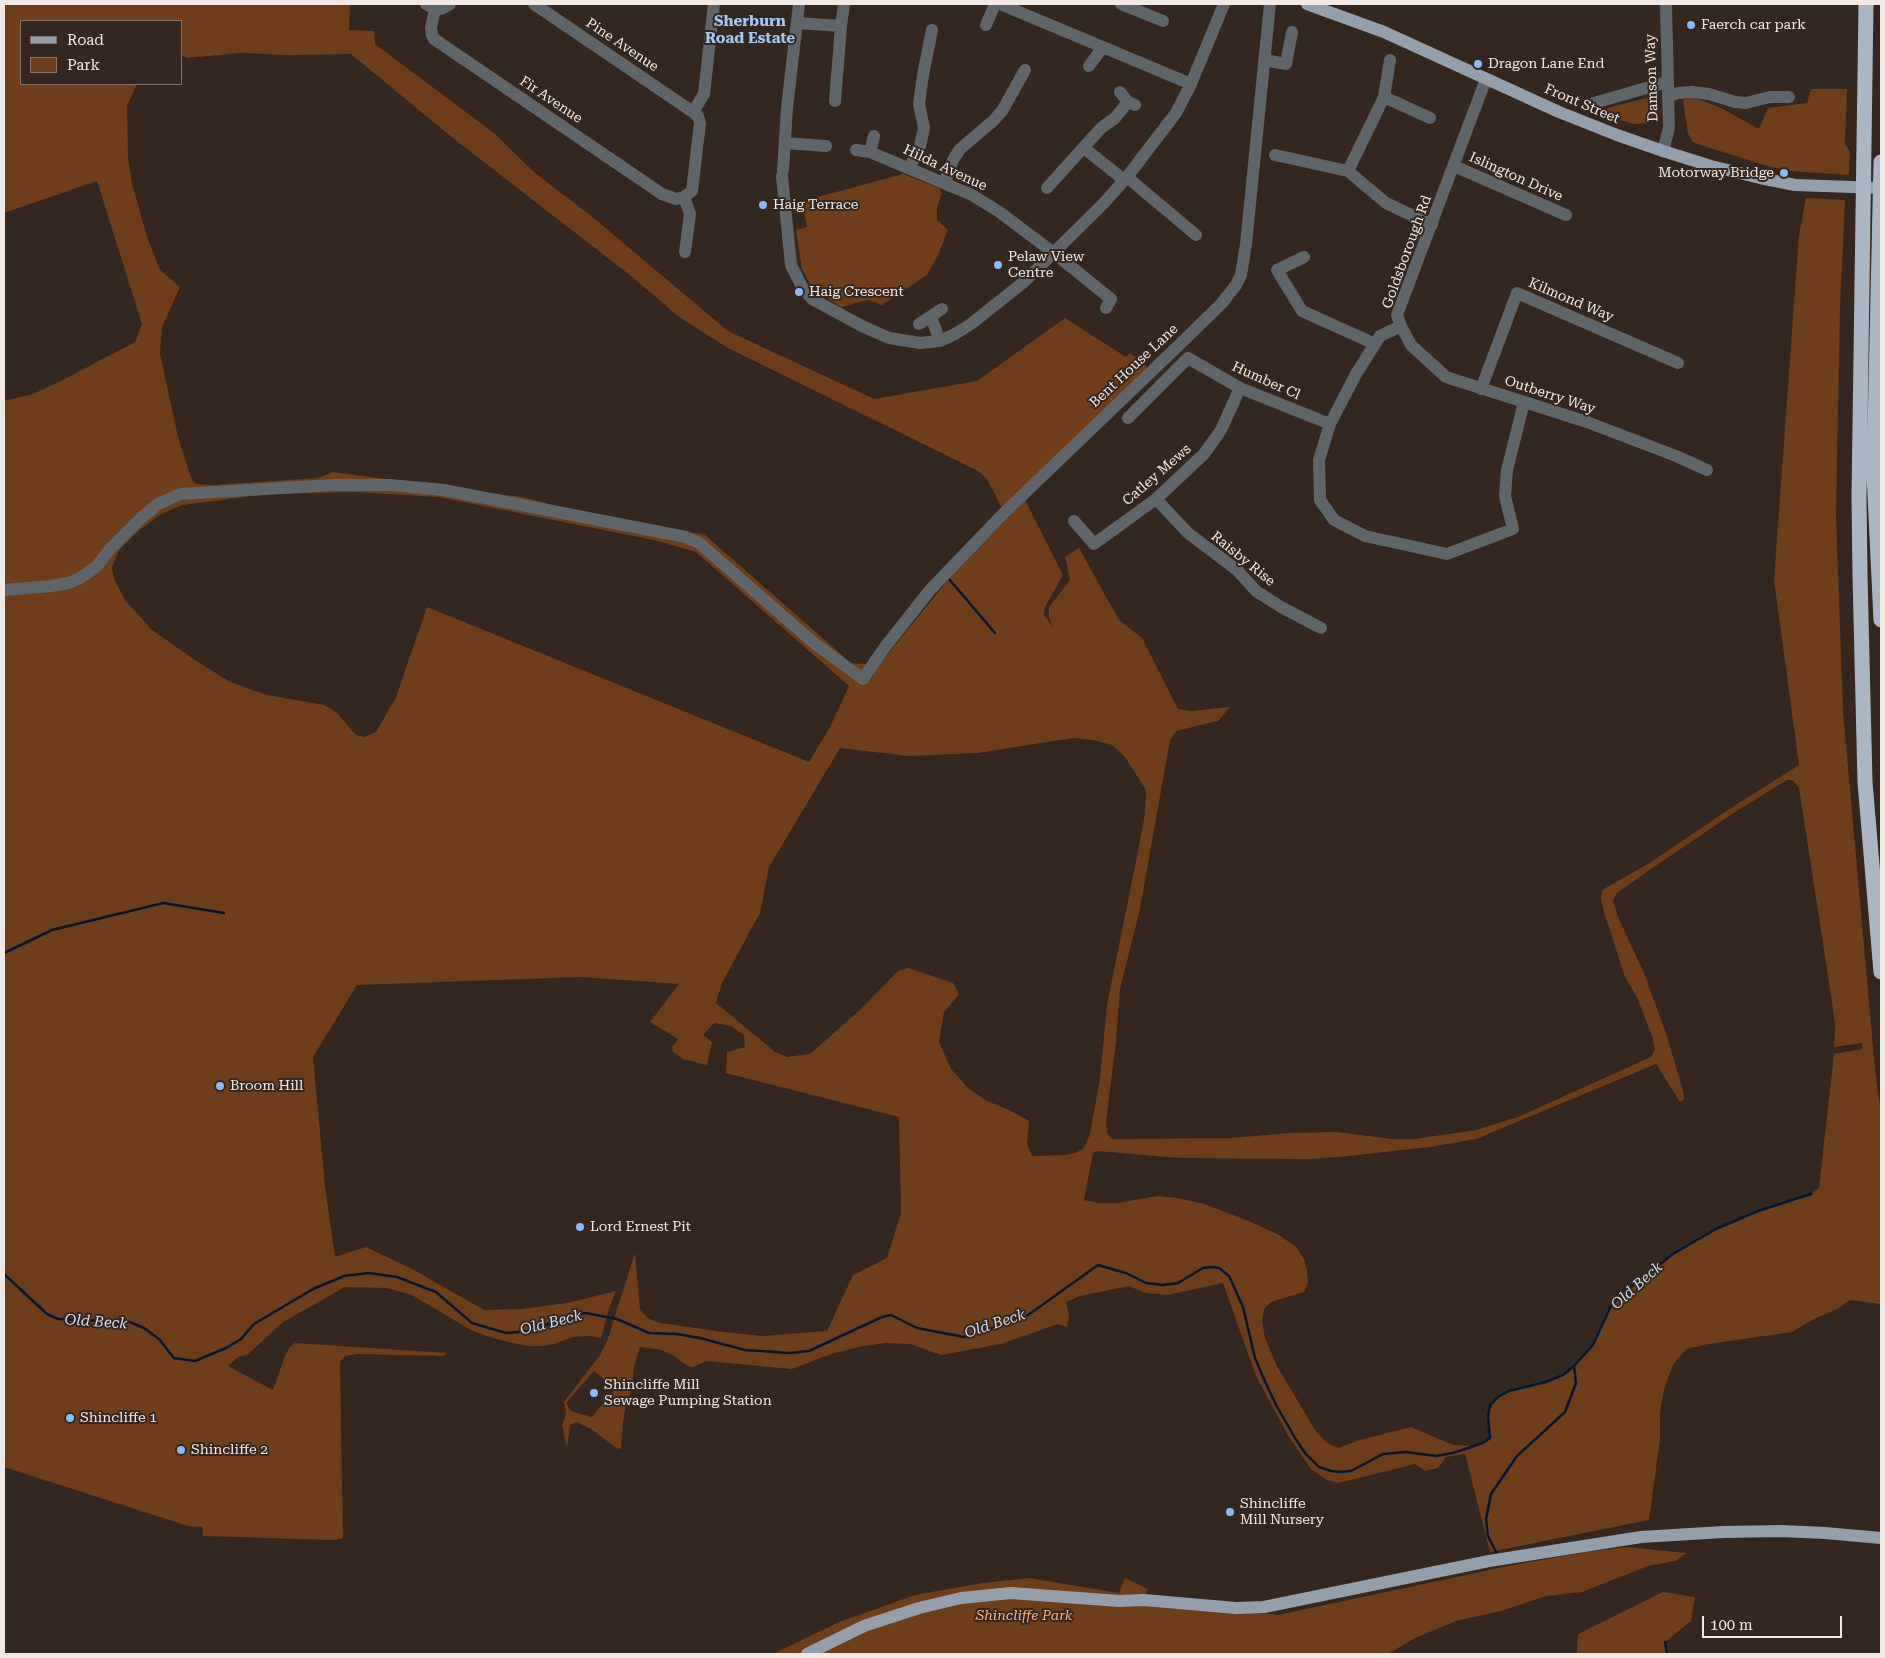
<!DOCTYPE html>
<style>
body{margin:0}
#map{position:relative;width:1885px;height:1658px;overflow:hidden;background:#34271f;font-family:"Roboto Serif",serif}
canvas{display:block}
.frame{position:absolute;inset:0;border:5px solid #f2e9e4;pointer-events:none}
.legend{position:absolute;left:20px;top:20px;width:162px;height:65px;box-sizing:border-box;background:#34271f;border:1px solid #80756e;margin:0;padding:6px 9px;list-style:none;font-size:15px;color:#f2e9e4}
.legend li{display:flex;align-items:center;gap:10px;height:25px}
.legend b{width:25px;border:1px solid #80756e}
.scale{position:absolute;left:1702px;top:1616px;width:140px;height:22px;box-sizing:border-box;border:2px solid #f2e9e4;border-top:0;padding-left:6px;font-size:15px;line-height:18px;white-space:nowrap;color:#f2e9e4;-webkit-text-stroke:4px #34271f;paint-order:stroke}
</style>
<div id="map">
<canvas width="1885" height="1658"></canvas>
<div class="frame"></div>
<ul class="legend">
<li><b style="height:6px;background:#959fab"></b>Road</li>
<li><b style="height:14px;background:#6e3d19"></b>Park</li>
</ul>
<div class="scale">100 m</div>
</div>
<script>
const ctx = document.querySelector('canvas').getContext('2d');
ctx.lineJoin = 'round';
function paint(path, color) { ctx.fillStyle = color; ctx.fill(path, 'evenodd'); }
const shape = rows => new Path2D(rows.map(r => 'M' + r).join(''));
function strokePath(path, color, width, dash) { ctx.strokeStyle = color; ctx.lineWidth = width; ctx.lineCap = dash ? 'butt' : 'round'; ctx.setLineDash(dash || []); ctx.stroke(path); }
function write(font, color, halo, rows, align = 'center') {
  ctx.font = font + ' "Roboto Serif",serif'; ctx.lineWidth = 4; ctx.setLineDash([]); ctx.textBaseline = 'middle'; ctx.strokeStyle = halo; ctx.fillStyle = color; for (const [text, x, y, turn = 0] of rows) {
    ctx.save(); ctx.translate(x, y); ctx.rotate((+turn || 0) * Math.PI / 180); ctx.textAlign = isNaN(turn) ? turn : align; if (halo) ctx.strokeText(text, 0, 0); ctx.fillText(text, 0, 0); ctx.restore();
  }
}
const green = shape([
 [4,4,350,4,349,30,374,31,375,44,494,133,535,173,590,215,728,331,874,399,977,381,1065,318,1126,357,1130,353,1148,367,1002,508,987,479,978,471,728,348,679,317,631,276,449,135,351,54,287,55,240,53,187,58,181,55,181,21,21,21,21,84,137,84,127,106,128,157,132,183,147,237,160,270,180,287,162,327,160,354,178,437,191,478,196,484,214,485,318,478,333,472,522,497,564,508,705,535,851,663,865,664,870,681,878,667,895,645,949,579,1025,500,1063,575,1045,607,1044,615,1053,627,1049,618,1049,607,1070,580,1065,557,1079,548,1119,620,1142,638,1178,709,1191,711,1230,707,1218,721,1176,731,1170,740,1140,909,1120,989,1116,1041,1106,1121,1107,1133,1112,1139,1231,1138,1289,1133,1337,1132,1392,1139,1415,1139,1476,1130,1518,1117,1651,1057,1655,1050,1653,1039,1637,997,1625,977,1604,912,1601,899,1602,890,1648,864,1731,808,1799,765,1774,580,1799,235,1806,198,1845,200,1840,309,1836,516,1843,711,1875,1069,1881,1114,1881,1304,1850,1300,1839,1308,1812,1320,1792,1332,1708,1344,1686,1349,1673,1365,1664,1389,1660,1413,1660,1439,1649,1520,1490,1552,1465,1454,1446,1457,1438,1468,1425,1471,1415,1464,1338,1483,1327,1480,1311,1469,1289,1437,1256,1376,1223,1283,1168,1295,1145,1293,1129,1286,1080,1296,1066,1302,1069,1317,1067,1327,1058,1324,1001,1344,941,1355,910,1344,885,1343,858,1347,831,1354,792,1369,706,1361,693,1367,688,1366,674,1356,662,1350,640,1347,634,1367,632,1388,626,1404,623,1422,621,1448,618,1449,591,1429,577,1422,570,1425,567,1448,562,1425,566,1414,564,1402,600,1355,607,1341,635,1253,640,1310,649,1319,661,1323,723,1332,763,1336,827,1331,853,1275,887,1258,901,1213,899,1117,726,1073,727,1052,745,1047,744,1035,731,1026,714,1023,703,1035,712,1042,707,1065,683,1059,673,1052,672,1047,678,1039,650,1022,679,984,581,977,357,985,313,1057,325,1186,335,1257,366,1247,414,1270,484,1310,522,1309,567,1303,616,1291,610,1306,601,1338,589,1336,573,1337,554,1344,542,1346,527,1346,509,1342,486,1336,469,1329,412,1295,387,1288,345,1287,283,1322,247,1355,238,1357,228,1366,273,1390,285,1356,290,1347,295,1343,447,1353,443,1356,357,1354,345,1356,340,1362,343,1538,332,1540,203,1536,202,1527,188,1526,4,1467,4,401,33,394,63,380,135,342,142,324,97,181,4,213],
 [356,492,438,497,654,540,696,552,849,686,830,727,809,762,427,607,396,697,376,732,364,737,356,735,336,712,324,705,267,695,230,682,195,660,152,630,125,600,114,579,112,568,119,550,137,532,159,515,183,505,268,494],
 [1073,738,1094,740,1112,745,1125,757,1146,790,1145,814,1139,846,1107,1005,1100,1078,1090,1134,1084,1148,1076,1153,1064,1155,1032,1156,1027,1144,1029,1121,1011,1111,985,1100,968,1088,951,1069,939,1042,944,1012,959,994,953,983,908,968,898,971,861,1009,810,1054,787,1057,775,1052,716,1003,722,983,760,913,769,867,840,748,909,756,978,753],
 [1787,780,1793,780,1799,788,1831,995,1835,1025,1834,1047,1862,1043,1862,1049,1834,1054,1819,1188,1811,1194,1758,1211,1716,1229,1673,1254,1622,1294,1611,1306,1593,1345,1574,1366,1563,1375,1546,1382,1509,1391,1498,1397,1491,1404,1489,1410,1488,1417,1490,1438,1483,1443,1473,1446,1453,1445,1411,1427,1360,1440,1338,1448,1327,1443,1315,1430,1277,1366,1265,1338,1262,1320,1264,1309,1271,1302,1304,1292,1308,1282,1307,1270,1304,1259,1296,1247,1279,1235,1251,1222,1204,1204,1178,1198,1157,1196,1117,1203,1099,1203,1084,1200,1093,1153,1098,1151,1178,1158,1311,1159,1340,1157,1430,1147,1476,1139,1656,1064,1680,1102,1684,1099,1683,1091,1667,1036,1644,973,1618,917,1613,901,1617,893,1651,869,1735,812],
 [594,1371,616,1388,592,1417,571,1411,566,1403],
 [1811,89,1847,89,1845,144,1850,152,1849,175,1790,171,1767,166,1701,145,1693,142,1688,134,1683,100,1690,98,1701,100,1723,109,1759,129,1768,108,1807,103],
 [1654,96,1659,108,1657,117,1654,116,1648,123,1633,124,1599,113,1600,110],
 [903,174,939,188,942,193,937,207,937,220,948,230,938,255,927,275,882,305,868,300,841,307,812,288,802,269,796,230,807,227,804,212,793,210,792,204],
 [1626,1547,1687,1553,1675,1561,1648,1566,1582,1592,1546,1596,1501,1611,1456,1621,1415,1638,1388,1654,773,1654,839,1622,915,1595,982,1583,1029,1578,1119,1593,1125,1578,1148,1589,1144,1600,1278,1615,1508,1566,1586,1552],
 [1663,1592,1695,1597,1691,1621,1665,1642,1667,1654,1577,1654,1578,1634]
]);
const stream = shape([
 [949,579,995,633],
 [4,953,52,930,163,903,224,913],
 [4,1274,47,1314,58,1319,130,1322,144,1328,159,1339,174,1358,195,1361,226,1348,241,1339,254,1324,313,1289,344,1276,369,1273,397,1277,436,1292,472,1323,506,1333,531,1331,567,1316,586,1313,617,1319,649,1333,677,1334,700,1338,745,1350,789,1353,809,1351,882,1317,891,1315,917,1328,964,1337,1024,1318,1098,1265,1126,1273,1146,1283,1163,1285,1178,1283,1203,1268,1211,1267,1219,1268,1229,1276,1243,1307,1255,1358,1263,1377,1276,1405,1295,1438,1305,1453,1319,1467,1331,1471,1341,1472,1351,1471,1383,1454,1406,1452,1436,1456,1453,1453,1483,1443,1490,1438,1488,1417,1489,1410,1491,1404,1498,1397,1509,1391,1546,1382,1563,1375,1574,1366,1593,1345,1611,1306,1622,1294,1673,1254,1716,1229,1758,1211,1811,1194],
 [1497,1554,1488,1536,1486,1519,1491,1494,1517,1456,1565,1412,1576,1383,1574,1366],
 [1665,1642,1667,1654]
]);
const minor = shape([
 [426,4,435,9,431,28,432,35,434,39,662,194,676,199,684,197],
 [534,4,693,112],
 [1000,4,1191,84],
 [1121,4,1163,21],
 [435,9,441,9,450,4],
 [797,23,841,26],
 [986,25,995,4],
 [1264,60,1286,64,1292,32],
 [1089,66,1103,47],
 [1486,79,1397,315,1401,326,1380,336,1356,374,1330,424,1319,460,1320,500,1334,520,1365,536,1447,554,1513,529,1505,496,1507,470,1524,402],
 [1120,92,1128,102,1135,105],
 [1668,96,1678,93,1692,92,1709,94,1735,102,1746,103,1770,97,1789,97],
 [1384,97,1390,60],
 [835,101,841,26,844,4],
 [1594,103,1667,82],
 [785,143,826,146],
 [1084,148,1124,180],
 [856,150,870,152,972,195,998,211,1054,253,1111,299,1106,308],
 [1663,151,1669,128,1666,4],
 [870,152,874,136],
 [1275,155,1348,171,1386,203,1432,225],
 [1454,166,1566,215],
 [910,167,920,146,924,128,919,104,923,75,932,30],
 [783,170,787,108,799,4],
 [1348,171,1384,97,1430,118],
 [782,176,791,265,802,287,812,299,862,326,889,338,920,343,940,341,955,334,971,324,1025,281,1104,203,1127,177,1176,113,1191,84,1224,4],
 [1127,177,1196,235],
 [945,182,953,160,960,149,993,121,1002,111,1025,70],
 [1047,188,1101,128,1115,118,1128,102],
 [685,252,690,214,684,197,692,191,700,123,698,116,693,112,704,94,714,4],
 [1304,257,1277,270,1302,311,1375,344],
 [931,317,940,341],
 [919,324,942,309],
 [1401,326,1411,345,1446,377,1587,422,1676,456,1707,470],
 [1481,389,1517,293,1678,363],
 [1128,418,1188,358,1240,388,1330,424],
 [1156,499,1188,533,1237,570,1256,591,1281,607,1321,628],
 [1074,521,1094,544,1156,499,1204,454,1221,430,1240,388],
 [4,590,51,586,69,583,80,578,96,567,110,549,141,518,158,504,180,494,334,485,390,485,444,490,686,537,699,543,814,643,863,679,885,647,930,590,1004,513,1179,345,1222,303,1236,285,1241,275,1246,244,1270,4]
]);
const major = shape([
 [1307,4,1384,32,1559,112,1617,135,1663,151,1711,166,1760,178,1795,185,1881,188],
 [807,1654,864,1626,919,1608,961,1598,1011,1593,1119,1601,1144,1600,1236,1608,1264,1607,1489,1561,1641,1537,1723,1532,1782,1531,1825,1533,1881,1538]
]);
const highway = shape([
 [1866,4,1859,496,1860,576,1865,782,1881,972],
 [1881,162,1874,474,1881,620]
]);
const markers = [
 [1691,25,5,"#87bbfb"],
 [1478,64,5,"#87bbfb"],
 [1784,173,5,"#87bbfb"],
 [763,205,5,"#87bbfb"],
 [998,265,5,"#87bbfb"],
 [799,292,5,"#87bbfb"],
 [220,1086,5,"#87bbfb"],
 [580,1227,5,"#87bbfb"],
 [594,1393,5,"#87bbfb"],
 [70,1418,5,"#87bbfb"],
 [181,1450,5,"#87bbfb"],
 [1230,1512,5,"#87bbfb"]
];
const poiNames = [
 ["Faerch car park",1701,25],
 ["Dragon Lane End",1488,64],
 ["Motorway Bridge",1774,173,"right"],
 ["Haig Terrace",773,205],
 ["Pelaw View",1008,257],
 ["Centre",1008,273],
 ["Haig Crescent",809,292],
 ["Broom Hill",230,1086],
 ["Lord Ernest Pit",590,1227],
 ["Shincliffe Mill",604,1385],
 ["Sewage Pumping Station",604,1401],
 ["Shincliffe 1",80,1418],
 ["Shincliffe 2",191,1450],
 ["Shincliffe",1240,1504],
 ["Mill Nursery",1240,1520]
];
const streetNames = [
 ["Pine Avenue",622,45,34],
 ["Damson Way",1652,78,-92],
 ["Fir Avenue",551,100,34],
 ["Front Street",1582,104,23],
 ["Hilda Avenue",945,168,25],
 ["Islington Drive",1516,177,24],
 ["Goldsborough Rd",1407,252,-70],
 ["Kilmond Way",1571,300,23],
 ["Bent House Lane",1134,366,-43],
 ["Humber Cl",1266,381,24],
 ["Outberry Way",1550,395,18],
 ["Catley Mews",1157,475,-41],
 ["Raisby Rise",1243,559,39]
];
const parkNames = [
 ["Shincliffe Park",1024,1616]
];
const neighbourhoodNames = [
 ["Sherburn",750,22],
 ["Road Estate",750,39]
];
const waterNames = [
 ["Old Beck",1637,1286,-42],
 ["Old Beck",96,1322,4],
 ["Old Beck",551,1323,-14],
 ["Old Beck",995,1324,-18]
];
paint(green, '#6e3d19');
strokePath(stream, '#021834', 2.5);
strokePath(minor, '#60656a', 12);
strokePath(major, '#959fab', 12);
strokePath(highway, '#aab6c4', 15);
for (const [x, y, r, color] of markers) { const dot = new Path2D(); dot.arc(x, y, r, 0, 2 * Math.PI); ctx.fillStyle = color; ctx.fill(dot); strokePath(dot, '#34271f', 2); }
write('14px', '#f2e9e4', '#34271f', poiNames, 'left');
write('14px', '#f2e9e4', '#34271f', streetNames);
write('italic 14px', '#fbb180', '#34271f', parkNames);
write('bold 15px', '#a1c7f7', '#34271f', neighbourhoodNames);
write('italic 15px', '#d0ddee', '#34271f', waterNames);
</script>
